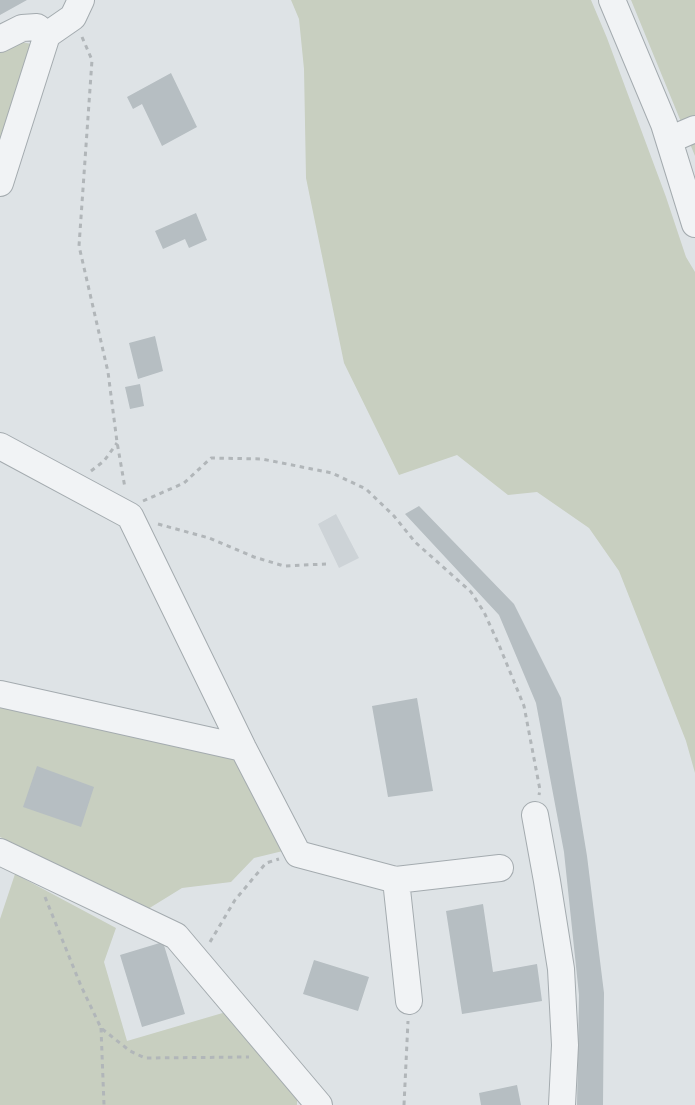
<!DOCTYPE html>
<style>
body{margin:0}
canvas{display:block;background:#dee3e6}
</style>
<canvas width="695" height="1105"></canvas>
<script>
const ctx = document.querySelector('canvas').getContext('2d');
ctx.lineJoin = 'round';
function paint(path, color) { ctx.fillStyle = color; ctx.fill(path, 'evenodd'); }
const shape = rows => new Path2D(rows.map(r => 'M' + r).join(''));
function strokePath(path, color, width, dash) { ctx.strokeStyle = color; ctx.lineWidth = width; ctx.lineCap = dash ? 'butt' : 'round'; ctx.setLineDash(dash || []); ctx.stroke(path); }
const built = shape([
 [336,514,359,558,339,568,318,524]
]);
const green = shape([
 [291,0,591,0,607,38,666,197,686,257,695,272,695,773,686,741,619,571,589,528,537,492,508,495,457,455,399,475,344,363,306,178,304,69,299,19],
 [631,0,695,0,695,156],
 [22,42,36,45,0,158,0,51],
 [0,705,239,756,287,850,254,858,231,882,182,888,148,909,0,837],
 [15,874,116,928,104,962,127,1041,226,1012,297,1097,297,1105,0,1105,0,919]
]);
const building = shape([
 [0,0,27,0,0,15],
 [171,73,197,127,162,146,142,104,133,109,127,97],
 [196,213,207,240,189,248,185,239,163,249,155,231],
 [155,336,163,371,138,379,129,343],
 [140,384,144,406,130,409,125,387],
 [419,506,514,604,561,698,587,856,604,993,603,1105,577,1105,579,995,564,852,536,703,499,615,405,514],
 [417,698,433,791,388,797,372,706],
 [37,766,94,787,81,827,23,807],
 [483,904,493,972,537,964,542,1001,462,1014,446,911],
 [163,942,185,1014,142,1027,120,955],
 [314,960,369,977,358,1011,303,994],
 [517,1085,521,1105,481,1105,479,1093]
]);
const path = shape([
 [82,37,92,60,79,246,108,372,117,442,125,488],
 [91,471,104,461,117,443],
 [143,501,184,483,211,458,262,459,332,473,366,489,394,516,415,542,471,592,484,612,499,645,524,706,540,790,539,795],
 [158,524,209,538,254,557,284,566,326,564],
 [45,897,81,986,101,1028,130,1051,145,1058,249,1057],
 [210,942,235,900,266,863,279,859],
 [101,1028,104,1105],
 [404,1105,408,1021]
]);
const minor = shape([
 [612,0,664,124,695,224],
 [47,35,73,17,81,0],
 [0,39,22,28,37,27,47,35],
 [669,140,695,129],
 [0,183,47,35],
 [0,446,130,516,243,748,298,854,396,880,500,868],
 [0,694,243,748],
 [535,815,547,881,561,969,565,1045,562,1105],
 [0,852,176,936,319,1105],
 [396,880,409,1001]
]);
paint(built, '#cdd3d7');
paint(green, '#c8cfc0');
paint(building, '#b6bec2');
strokePath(minor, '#a4abaf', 28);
strokePath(path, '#b1b6b9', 3, [4.5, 4.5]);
strokePath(minor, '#f1f3f5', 26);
</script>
